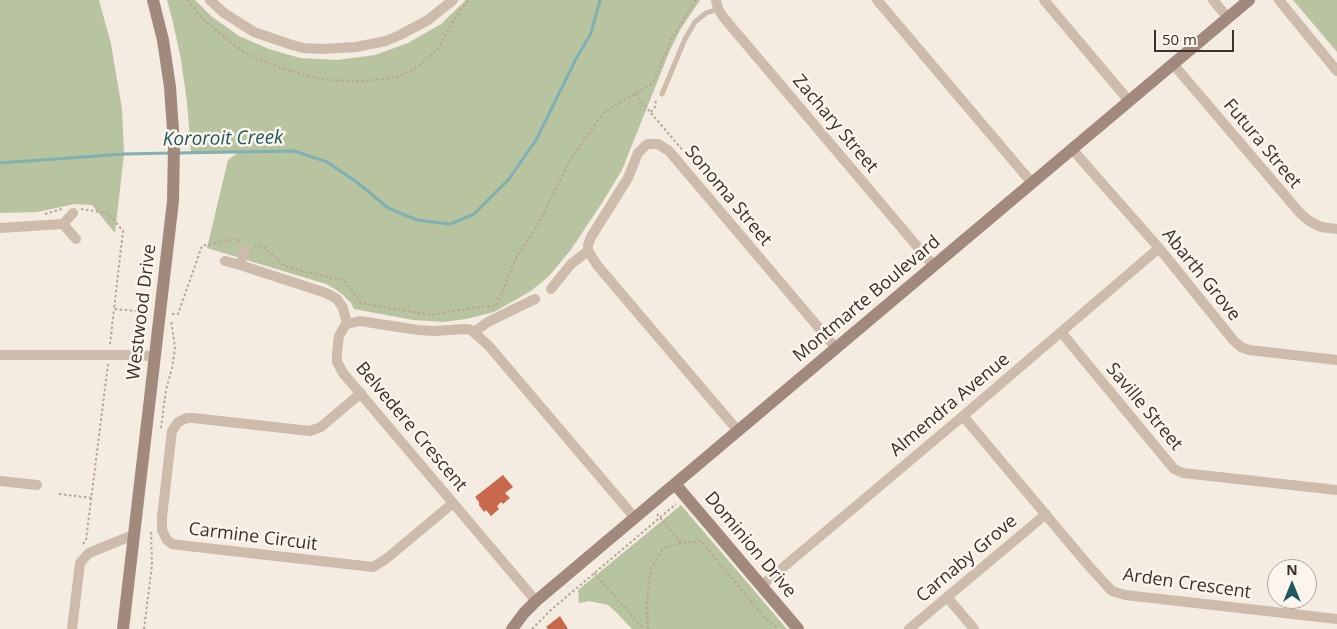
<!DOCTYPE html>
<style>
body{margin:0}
#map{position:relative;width:1337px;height:629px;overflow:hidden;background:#f4ebe1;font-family:"Open Sans",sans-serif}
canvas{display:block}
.north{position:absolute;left:1267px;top:559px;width:50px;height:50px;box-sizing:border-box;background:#fbf5ee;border:1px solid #aea6a0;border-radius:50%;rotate:0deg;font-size:14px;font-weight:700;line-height:20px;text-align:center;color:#3b302b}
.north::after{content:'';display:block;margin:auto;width:18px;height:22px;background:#1f5a5e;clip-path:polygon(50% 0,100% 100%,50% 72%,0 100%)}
.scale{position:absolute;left:1154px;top:30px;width:80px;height:22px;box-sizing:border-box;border:2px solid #3b302b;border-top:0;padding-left:6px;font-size:15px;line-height:18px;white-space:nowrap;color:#3b302b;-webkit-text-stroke:4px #fbf5ee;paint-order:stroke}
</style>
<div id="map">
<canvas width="1337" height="629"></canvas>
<div class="north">N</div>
<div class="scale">50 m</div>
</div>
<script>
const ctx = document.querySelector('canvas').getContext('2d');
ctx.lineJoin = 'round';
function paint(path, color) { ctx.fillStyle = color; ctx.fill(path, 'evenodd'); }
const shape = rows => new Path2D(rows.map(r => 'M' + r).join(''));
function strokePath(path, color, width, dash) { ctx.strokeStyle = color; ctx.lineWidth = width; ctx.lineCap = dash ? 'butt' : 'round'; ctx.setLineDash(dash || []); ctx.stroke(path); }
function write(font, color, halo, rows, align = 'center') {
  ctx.font = font + ' "Open Sans",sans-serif'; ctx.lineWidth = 5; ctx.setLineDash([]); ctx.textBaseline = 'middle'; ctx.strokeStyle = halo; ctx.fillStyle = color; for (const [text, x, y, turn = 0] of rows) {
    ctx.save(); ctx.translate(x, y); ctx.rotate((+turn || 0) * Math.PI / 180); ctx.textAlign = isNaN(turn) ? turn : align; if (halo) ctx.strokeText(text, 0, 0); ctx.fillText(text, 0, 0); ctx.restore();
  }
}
const green = shape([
 [0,0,99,0,111,44,122,109,124,154,115,233,92,205,75,204,37,212,0,213],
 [167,0,195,0,211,16,239,36,269,49,300,58,337,60,375,55,408,43,441,24,466,0,700,0,680,30,670,50,622,170,602,203,570,251,549,276,531,291,494,312,466,319,443,322,413,320,354,309,351,303,343,295,335,289,326,284,207,248,228,160,239,152,191,152,187,102,181,60,173,22],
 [1293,0,1337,0,1337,52],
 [681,505,787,629,632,629,616,612,608,605,589,601,579,603,578,590]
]);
const stream = shape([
 [178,153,294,151,327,162,358,183,388,208,417,220,450,224,474,214,509,179,536,140,575,61,591,33,600,0],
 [0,163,124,154,172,153]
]);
const building = shape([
 [503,475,513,487,505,493,510,498,503,504,501,502,497,506,499,509,491,516,486,510,484,512,479,505,479,502,475,497],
 [560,616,568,629,548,629,546,627]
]);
const path = shape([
 [187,0,201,17,224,37,245,53,256,58,280,68,312,77,327,80,360,81,387,79,399,76,410,71,421,64,438,49,453,21,468,0],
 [635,94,685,153],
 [651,112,655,107,656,99],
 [81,209,108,213,123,231,114,309,150,312],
 [45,214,62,209],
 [254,245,264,247,286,267,341,280,346,283,361,303,431,315,478,307,496,306,517,256,538,225,570,160,604,112,653,83,671,40,696,0],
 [172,314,178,314,202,246,234,239,240,241],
 [110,344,114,309],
 [161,428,166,390,172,368,175,348,171,320],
 [59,494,92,498],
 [657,514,681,543,701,541,765,618,778,629],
 [83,544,86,540,108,364],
 [594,573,644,629],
 [144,629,152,565,151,530],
 [532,629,552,609,676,504],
 [648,629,647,603,651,568,662,550,666,547,681,543]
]);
const lane = shape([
 [662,94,685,39,695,22,706,13,718,9]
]);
const street = shape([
 [210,0,224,13,254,32,289,44,303,48,323,49,356,47,386,41,400,35,428,20,453,0],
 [716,0,718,9,724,18,933,265],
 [877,0,1032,183],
 [1044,0,1129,101],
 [1213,0,1228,18],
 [1279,0,1337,71],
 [1173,64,1300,213,1309,221,1321,227,1337,229],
 [1072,149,1159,248,1234,341,1241,347,1249,350,1337,360],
 [73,213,63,224,76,239],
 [0,228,63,224],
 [225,261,240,265,245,250],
 [240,265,326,293,337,299,343,308,347,324],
 [551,289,571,264,588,251],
 [474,332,488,322,535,299],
 [1061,332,1174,469,1183,473,1337,490],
 [0,355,143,355,154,357],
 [361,393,321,427,310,431,193,418,187,418,178,422,172,431,162,517,162,530,167,540,172,544,179,545,373,567,386,559,453,503],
 [963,416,1088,565,1108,587,1112,591,1125,595,1337,619],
 [738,431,597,265,588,251,588,245,591,237,628,178,638,153,645,146,648,144,658,144,669,151,836,348],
 [0,481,37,485],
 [761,586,963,416,1159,248],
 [947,597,974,629],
 [536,601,343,373,337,362,337,352,339,336,344,327,347,324,360,321,418,330,434,331,466,329,471,330,489,346,635,518],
 [72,629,80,563,89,553,133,535],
 [909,629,1046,514]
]);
const secondary = shape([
 [675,484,798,629],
 [123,629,173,201,174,145,170,87,163,40,153,0],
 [512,629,524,613,536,601,1249,0]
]);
const streetNames = [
 ["Zachary Street",835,124,50],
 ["Futura Street",1262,144,50],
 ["Sonoma Street",728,196,50],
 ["Abarth Grove",1201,275,51],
 ["Montmarte Boulevard",867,299,-40],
 ["Westwood Drive",142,312,-83],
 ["Almendra Avenue",950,405,-40],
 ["Saville Street",1144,407,50],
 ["Belvedere Crescent",411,427,50],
 ["Carmine Circuit",253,537,7],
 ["Dominion Drive",750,545,50],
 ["Carnaby Grove",967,559,-40],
 ["Arden Crescent",1187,584,8]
];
const waterNames = [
 ["Kororoit Creek",223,139,-1]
];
paint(green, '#b8c4a0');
strokePath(stream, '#7fb0b2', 3);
paint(building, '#c8694b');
strokePath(path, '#b9a596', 2, [2.5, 2.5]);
strokePath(lane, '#cdbbac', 5);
strokePath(street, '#cdbbac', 10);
strokePath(secondary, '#a18a7d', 12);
write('18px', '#3b302b', '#fbf5ee', streetNames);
write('italic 19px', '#1f5a5e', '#fbf5ee', waterNames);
</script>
